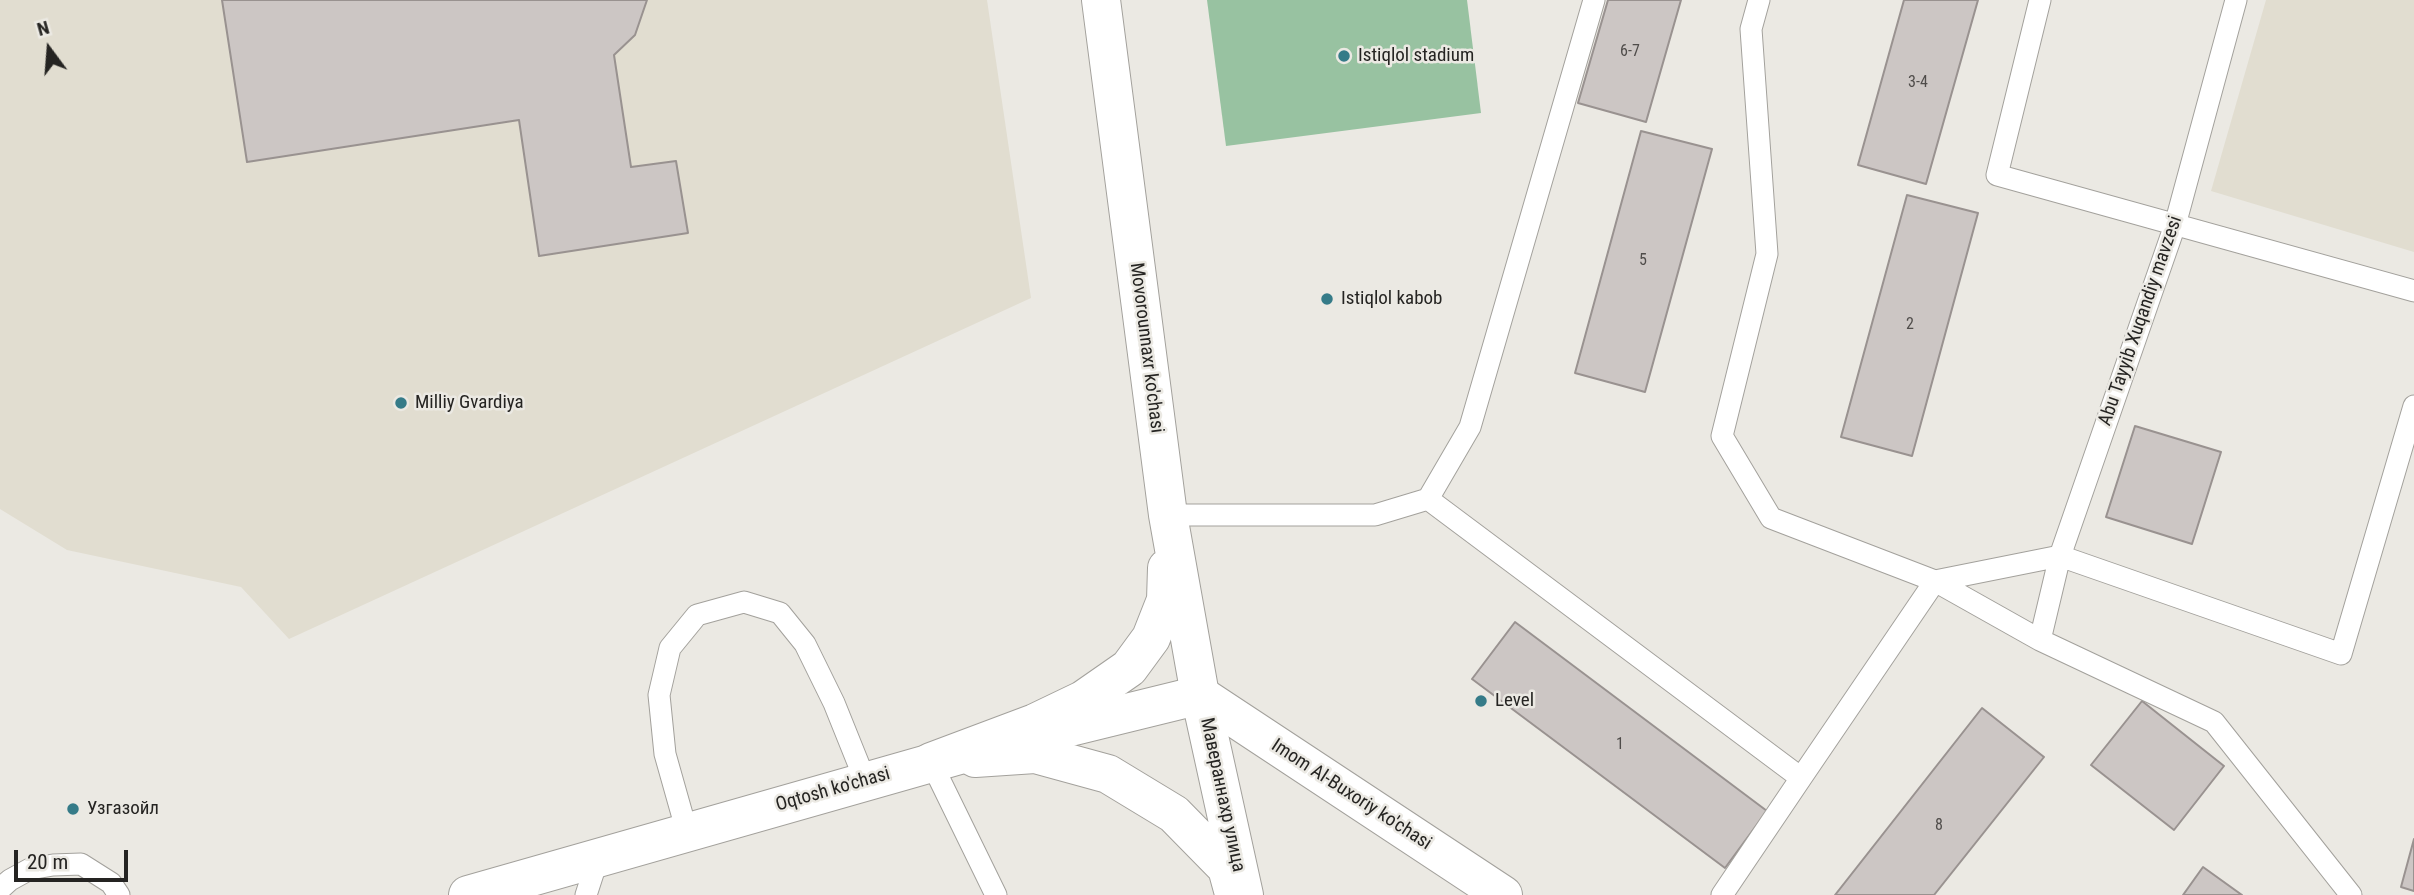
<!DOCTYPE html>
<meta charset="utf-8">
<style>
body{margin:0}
#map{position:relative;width:2414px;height:895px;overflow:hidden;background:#ebe9e3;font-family:"Roboto Condensed",sans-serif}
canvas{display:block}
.north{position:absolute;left:14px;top:14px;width:70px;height:70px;-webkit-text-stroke:5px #ebe9e3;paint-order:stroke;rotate:344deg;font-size:19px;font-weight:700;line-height:28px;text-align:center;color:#252422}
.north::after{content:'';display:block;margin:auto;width:24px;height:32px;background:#252422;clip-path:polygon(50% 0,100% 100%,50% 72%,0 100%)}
.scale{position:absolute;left:14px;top:850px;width:114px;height:32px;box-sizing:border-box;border:4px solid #252422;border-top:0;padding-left:9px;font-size:21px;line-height:24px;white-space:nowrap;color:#252422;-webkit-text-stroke:5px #ebe9e3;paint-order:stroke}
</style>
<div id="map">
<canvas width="2414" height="895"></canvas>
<div class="north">N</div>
<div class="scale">20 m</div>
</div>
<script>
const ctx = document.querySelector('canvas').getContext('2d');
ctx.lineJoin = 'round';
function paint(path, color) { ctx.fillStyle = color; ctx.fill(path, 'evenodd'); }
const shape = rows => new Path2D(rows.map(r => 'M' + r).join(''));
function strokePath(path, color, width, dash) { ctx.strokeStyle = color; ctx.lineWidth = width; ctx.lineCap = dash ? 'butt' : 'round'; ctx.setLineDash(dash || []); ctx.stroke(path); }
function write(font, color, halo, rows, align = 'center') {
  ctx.font = font + ' "Roboto Condensed",sans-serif'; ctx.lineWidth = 5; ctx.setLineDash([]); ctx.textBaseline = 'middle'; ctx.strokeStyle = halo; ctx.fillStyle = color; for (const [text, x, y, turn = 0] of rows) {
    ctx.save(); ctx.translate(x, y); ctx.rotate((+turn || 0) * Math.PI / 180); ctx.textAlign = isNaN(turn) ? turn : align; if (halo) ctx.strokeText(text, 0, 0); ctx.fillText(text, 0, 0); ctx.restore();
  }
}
const built = shape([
 [0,0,987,0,1031,298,289,639,241,587,67,550,0,509],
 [2266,0,2414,0,2414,252,2211,191]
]);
const green = shape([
 [1207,0,1467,0,1481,113,1226,146]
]);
const building = shape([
 [222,0,647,0,635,35,614,55,631,167,676,161,688,233,539,256,519,120,247,162,222,0],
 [1608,0,1681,0,1646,122,1578,103,1608,0],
 [1904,0,1978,0,1926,184,1858,165,1904,0],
 [1641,131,1712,149,1645,392,1575,373,1641,131],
 [1907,195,1978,213,1912,456,1841,437,1907,195],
 [2135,426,2221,452,2192,544,2106,517,2135,426],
 [1515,622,1767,811,1725,868,1472,679,1515,622],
 [2142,701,2224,766,2174,830,2091,765,2142,701],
 [1982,708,2044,757,1934,895,1835,895,1982,708],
 [2414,839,2414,891,2401,887,2414,839],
 [2203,867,2242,895,2183,895,2203,867]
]);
const service = shape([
 [1759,0,1751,29,1767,254,1722,436,1771,518,1935,581,2060,556,2341,654,2414,406],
 [2040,0,1997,175,2414,291],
 [1428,499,1801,778,1935,581,2040,640,2214,722,2351,895],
 [1168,515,1375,515,1428,499,1470,427,1594,0],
 [2040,640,2060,556,2175,225,2236,0],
 [931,762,996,895],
 [687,832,665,754,659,695,670,648,697,615,744,602,780,613,805,644,834,703,865,780],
 [0,889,10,880,30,869,53,865,81,864,111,883,119,895],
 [586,895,598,858],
 [1722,895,1801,778]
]);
const secondary = shape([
 [1021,739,1200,695,1503,895],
 [468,895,963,754]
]);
const trunk = shape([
 [1101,0,1168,515,1200,695,1244,895],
 [975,758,1035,754,1108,774,1174,814,1227,868,1233,890],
 [931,762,1035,723,1083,700,1129,668,1151,638,1166,600,1167,568]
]);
const markers = [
 [1344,56,7,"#357b88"],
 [1327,299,7,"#357b88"],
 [401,403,7,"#357b88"],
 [1481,701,7,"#357b88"],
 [73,809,7,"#357b88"]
];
const numberNames = [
 ["6-7",1630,52],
 ["3-4",1918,83],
 ["5",1643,261],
 ["2",1910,325],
 ["1",1620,745],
 ["8",1939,826]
];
const poiNames = [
 ["Istiqlol stadium",1358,56],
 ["Istiqlol kabob",1341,299],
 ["Milliy Gvardiya",415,403],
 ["Level",1495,701],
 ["Узгазойл",87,809]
];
const streetNames = [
 ["Abu Tayyib Xuqandiy mavzesi",2141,321,-71],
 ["Movorounnaxr ko'chasi",1146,348,83],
 ["Oqtosh ko'chasi",833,790,-16],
 ["Мавераннахр улица",1222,795,78],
 ["Imom Al-Buxoriy ko'chasi",1351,795,33]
];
paint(built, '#e1ddd0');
paint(green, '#98c2a1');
paint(building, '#ccc6c4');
strokePath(building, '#999290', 2);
strokePath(service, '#a3a19c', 23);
strokePath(secondary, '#a3a19c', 40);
strokePath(trunk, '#a3a19c', 40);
strokePath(service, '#fff', 21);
strokePath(secondary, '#fff', 38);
strokePath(trunk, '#fff', 38);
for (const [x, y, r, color] of markers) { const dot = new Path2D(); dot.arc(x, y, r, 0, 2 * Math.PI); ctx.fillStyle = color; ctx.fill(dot); strokePath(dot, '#ebe9e3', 2.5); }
write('16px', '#4f4c4a', null, numberNames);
write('19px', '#252422', '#ebe9e3', poiNames, 'left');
write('19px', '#252422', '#ebe9e3', streetNames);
</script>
